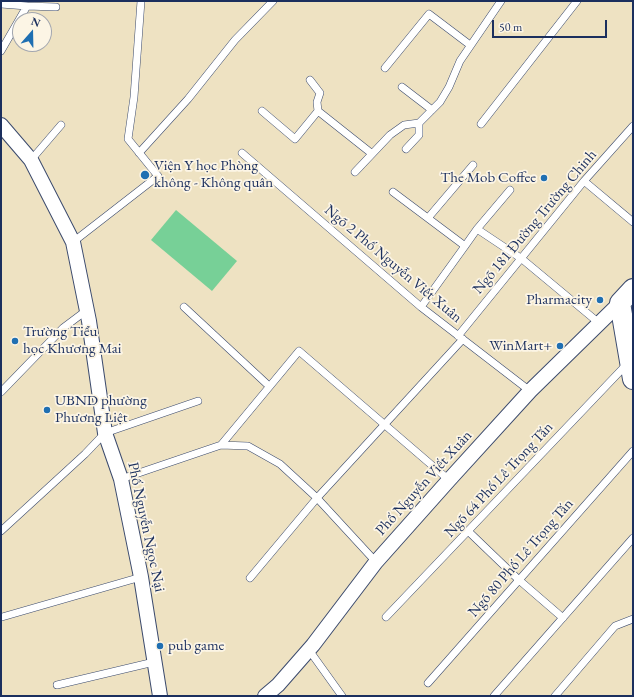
<!DOCTYPE html>
<meta charset="utf-8">
<style>
body{margin:0}
#map{position:relative;width:634px;height:697px;overflow:hidden;background:#eee2c2;font-family:"EB Garamond",serif}
canvas{display:block}
.frame{position:absolute;inset:0;border:2px solid #1b2f5e;pointer-events:none}
.north{position:absolute;left:12px;top:12px;width:40px;height:40px;box-sizing:border-box;background:#fcf5e5;border:1px solid #a2a6af;border-radius:50%;rotate:20deg;font-size:11px;font-weight:700;line-height:16px;text-align:center;color:#1b2f5e}
.north::after{content:'';display:block;margin:auto;width:14px;height:18px;background:#1f6fb2;clip-path:polygon(50% 0,100% 100%,50% 72%,0 100%)}
.scale{position:absolute;left:492px;top:20px;width:115px;height:18px;box-sizing:border-box;border:2px solid #1b2f5e;border-top:0;padding-left:5px;font-size:12px;line-height:14px;white-space:nowrap;color:#1b2f5e;-webkit-text-stroke:3px #fcf5e5;paint-order:stroke}
</style>
<div id="map">
<canvas width="634" height="697"></canvas>
<div class="frame"></div>
<div class="north">N</div>
<div class="scale">50 m</div>
</div>
<script>
const ctx = document.querySelector('canvas').getContext('2d');
ctx.lineJoin = 'round';
function paint(path, color) { ctx.fillStyle = color; ctx.fill(path, 'evenodd'); }
const shape = rows => new Path2D(rows.map(r => 'M' + r).join(''));
function strokePath(path, color, width, dash) { ctx.strokeStyle = color; ctx.lineWidth = width; ctx.lineCap = dash ? 'butt' : 'round'; ctx.setLineDash(dash || []); ctx.stroke(path); }
function write(font, color, halo, rows, align = 'center') {
  ctx.font = font + ' "EB Garamond",serif'; ctx.lineWidth = 3.5; ctx.setLineDash([]); ctx.textBaseline = 'middle'; ctx.strokeStyle = halo; ctx.fillStyle = color; for (const [text, x, y, turn = 0] of rows) {
    ctx.save(); ctx.translate(x, y); ctx.rotate((+turn || 0) * Math.PI / 180); ctx.textAlign = isNaN(turn) ? turn : align; if (halo) ctx.strokeText(text, 0, 0); ctx.fillText(text, 0, 0); ctx.restore();
  }
}
const green = shape([
 [176,210,237,261,212,291,151,240]
]);
const service = shape([
 [1,4,27,6],
 [1,51,27,6,56,7],
 [385,68,429,14,470,45],
 [310,80,320,93,317,102,318,111,371,153],
 [402,87,432,110],
 [262,111,295,139,318,111],
 [481,124,577,1],
 [406,149,419,135,419,123],
 [139,153,188,99,235,40,273,1],
 [242,153,421,307,530,391],
 [31,160,61,125],
 [355,172,390,135,404,125,419,123,440,102,449,87,460,61,501,1],
 [584,181,633,222],
 [393,192,465,246,477,229,522,259,599,323],
 [428,218,473,165],
 [477,229,510,190],
 [73,242,158,176,128,139,134,97,141,1],
 [184,307,269,386],
 [421,307,465,246],
 [458,336,584,181,633,126],
 [1,392,63,328,87,310],
 [221,445,248,446,280,464,317,498,376,562],
 [121,479,221,445,299,351,449,480],
 [1,531,85,454,105,433,198,401],
 [468,531,519,580,563,618],
 [250,578,317,498,463,339],
 [2,617,141,577],
 [386,617,627,364],
 [309,650,342,696],
 [428,683,633,451],
 [57,685,154,662],
 [494,696,633,538],
 [555,696,615,626,633,619]
]);
const minor = shape([
 [1,125,31,160,73,242,89,321,105,433,121,479,141,577,160,696],
 [265,696,278,685,313,645,376,562,449,480,530,391,620,303]
]);
const secondary = shape([
 [633,289,620,303,633,379]
]);
const markers = [
 [145,175,5,"#1f6fb2"],
 [544,178,4,"#1f6fb2"],
 [600,300,4,"#1f6fb2"],
 [15,341,4,"#1f6fb2"],
 [560,346,4,"#1f6fb2"],
 [47,410,4,"#1f6fb2"],
 [160,646,4,"#1f6fb2"]
];
const poiNames = [
 ["Viện Y học Phòng",154,166],
 ["không - Không quân",154,183],
 ["The Mob Coffee",536,178,"right"],
 ["Pharmacity",592,300,"right"],
 ["Trường Tiểu",23,332],
 ["học Khương Mai",23,349],
 ["WinMart+",552,346,"right"],
 ["UBND phường",55,401],
 ["Phương Liệt",55,418],
 ["pub game",168,646]
];
const streetNames = [
 ["Ngõ 181 Đường Trường Chinh",535,222,-50],
 ["Ngõ 2 Phố Nguyễn Viết Xuân",393,264,40],
 ["Ngõ 64 Phố Lê Trọng Tấn",499,480,-47],
 ["Phố Nguyễn Viết Xuân",424,483,-48],
 ["Phố Nguyễn Ngọc Nại",146,527,78],
 ["Ngõ 80 Phố Lê Trọng Tấn",521,558,-49]
];
paint(green, '#77d097');
strokePath(service, '#3b4a6d', 8);
strokePath(minor, '#3b4a6d', 16);
strokePath(secondary, '#3b4a6d', 22);
strokePath(service, '#fff', 7);
strokePath(minor, '#fff', 14);
strokePath(secondary, '#fff', 20);
for (const [x, y, r, color] of markers) { const dot = new Path2D(); dot.arc(x, y, r, 0, 2 * Math.PI); ctx.fillStyle = color; ctx.fill(dot); strokePath(dot, '#fcf5e5', 1.5); }
write('15px', '#1b2f5e', '#fcf5e5', poiNames, 'left');
write('15px', '#1b2f5e', '#fcf5e5', streetNames);
</script>
